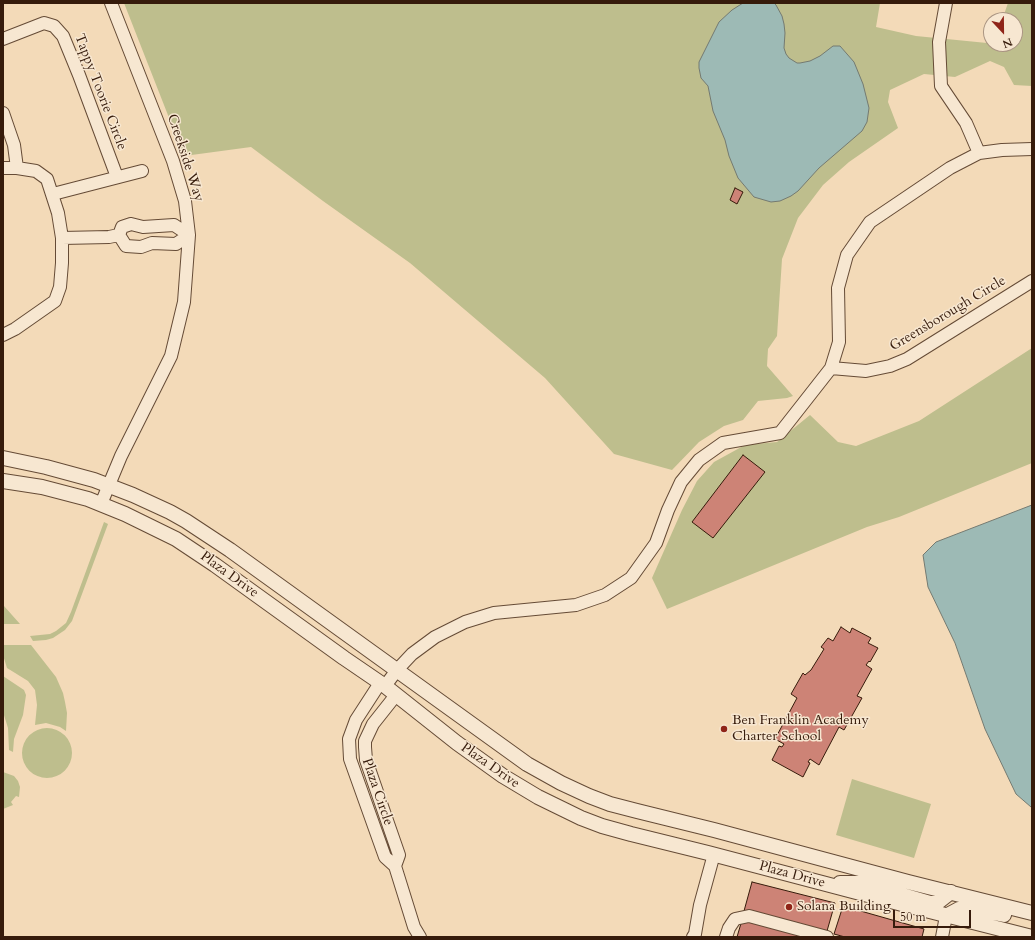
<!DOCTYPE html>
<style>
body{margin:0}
#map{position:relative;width:1035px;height:940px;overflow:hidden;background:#f3dab8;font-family:Cardo,serif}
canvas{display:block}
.frame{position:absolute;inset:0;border:4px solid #361b0b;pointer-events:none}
.north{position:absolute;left:983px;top:12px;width:40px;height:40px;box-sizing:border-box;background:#f7e7d1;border:1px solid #aa9582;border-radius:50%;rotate:158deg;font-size:11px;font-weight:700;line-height:16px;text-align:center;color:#361b0b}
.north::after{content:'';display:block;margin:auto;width:14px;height:18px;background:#8f2418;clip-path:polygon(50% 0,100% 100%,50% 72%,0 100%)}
.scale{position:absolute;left:893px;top:910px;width:78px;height:18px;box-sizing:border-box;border:2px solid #361b0b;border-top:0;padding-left:5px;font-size:12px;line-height:14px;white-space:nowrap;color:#361b0b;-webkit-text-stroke:3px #f7e7d1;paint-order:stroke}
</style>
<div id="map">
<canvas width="1035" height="940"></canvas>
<div class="frame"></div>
<div class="north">N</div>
<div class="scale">50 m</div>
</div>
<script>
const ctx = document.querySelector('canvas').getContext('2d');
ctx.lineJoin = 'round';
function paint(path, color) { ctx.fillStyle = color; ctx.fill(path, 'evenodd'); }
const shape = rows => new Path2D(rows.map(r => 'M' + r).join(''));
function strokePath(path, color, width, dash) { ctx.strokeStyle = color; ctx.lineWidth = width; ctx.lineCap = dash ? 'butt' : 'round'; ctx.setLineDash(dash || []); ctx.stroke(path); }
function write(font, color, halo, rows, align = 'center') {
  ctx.font = font + ' Cardo,serif'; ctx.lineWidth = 3; ctx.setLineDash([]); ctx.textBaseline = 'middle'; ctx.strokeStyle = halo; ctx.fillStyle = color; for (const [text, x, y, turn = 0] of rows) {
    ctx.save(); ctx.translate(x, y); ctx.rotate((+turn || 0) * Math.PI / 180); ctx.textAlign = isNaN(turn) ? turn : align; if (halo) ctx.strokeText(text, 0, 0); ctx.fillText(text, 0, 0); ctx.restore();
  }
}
const green = shape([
 [124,3,880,3,876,27,916,36,987,43,991,40,991,44,1015,44,1015,20,1002,20,1008,3,1032,3,1032,86,1014,85,1004,67,990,61,955,77,924,74,890,90,888,102,898,128,849,162,823,185,798,218,782,259,777,336,768,349,767,366,793,396,787,398,758,401,743,420,724,426,699,442,672,470,614,454,545,378,410,263,323,201,251,147,184,156],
 [1032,348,1032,463,899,517,867,527,667,609,652,578,682,510,697,481,714,462,745,445,777,442,810,415,838,442,856,446,919,421],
 [104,522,108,524,72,621,65,630,53,638,46,640,33,641,30,636,50,634,56,631,66,623,71,612],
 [3,606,4,606,20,624,3,624],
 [3,645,31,645,56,677,63,693,65,702,67,713,66,731,60,727,46,723,35,725,37,705,35,690,28,681,7,668,3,655],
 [3,676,24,690,26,695,23,715,14,739,13,752,9,750,8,728,3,712],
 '22 753a25 25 0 1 1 50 0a25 25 0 1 1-50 0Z',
 [3,772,14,776,18,781,20,787,19,797,16,796,11,802,13,805,3,809],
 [852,779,931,804,914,858,836,835]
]);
const water = shape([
 [743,3,774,3,776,5,782,16,784,24,785,33,784,48,786,54,789,58,797,63,800,63,810,61,820,56,833,46,840,46,854,62,863,84,869,108,867,122,862,131,819,168,798,191,791,196,780,201,771,202,754,197,738,178,729,156,725,140,713,111,708,86,701,78,699,68,699,62,719,22,732,10,743,3],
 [1032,505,1032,807,1031,807,1016,794,985,729,955,643,928,587,923,555,936,542,1032,505]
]);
const building = shape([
 [735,188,743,192,737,204,730,200,735,188],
 [743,455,765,472,713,538,692,522,743,455],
 [841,627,850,633,852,628,871,638,868,643,878,648,870,662,869,661,866,665,872,669,857,696,862,698,844,730,839,727,819,765,810,759,808,762,810,763,803,777,772,760,779,746,782,747,784,744,775,739,797,698,791,694,803,673,805,675,811,670,824,649,821,647,828,638,833,641,841,627],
 [752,882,835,903,827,931,744,911,752,882],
 [843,906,924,929,922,937,845,937,834,934,843,906],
 [742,920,807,937,737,937,742,920]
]);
const minor = shape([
 [946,3,939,42,941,86,966,123,979,153],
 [3,39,44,23,54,26,63,36,79,75,117,177],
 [3,113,14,145,17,168],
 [3,168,17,168,36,171,47,179,58,213,62,238,62,263,60,287,55,301,15,329,3,335],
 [53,194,142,171],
 [131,224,143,227,174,225,189,235,176,244,152,243,141,247,126,246,119,235,122,227,131,224],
 [62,238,109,237,119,235],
 [831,368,866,371,890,366,907,359,1032,281],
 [101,504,121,456,171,356,184,302,189,235,185,201,173,161,111,3],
 [380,683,356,720,349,739,350,759,385,857,395,866,414,927,420,937],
 [385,686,397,670,412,654,435,637,465,622,494,613,576,605,605,595,631,578,656,543,668,510,681,482,699,460,723,443,780,433,831,368,839,342,838,288,847,255,870,222,950,168,979,153,1002,150,1032,149],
 [395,866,399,855,366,760,365,747,365,741,373,724,396,695],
 [693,937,695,934,700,905,714,854],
 [726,937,729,928,735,919,749,916,827,937],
 [942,937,946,916]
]);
const tertiary = shape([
 [3,458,46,467,94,480,133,495,170,512,186,521,230,550,527,764,561,783,589,796,610,804,637,811,714,830,908,882,1032,913],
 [3,481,42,487,88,499,125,514,176,539,215,565,344,658,385,686,457,743,503,776,538,797,581,818,602,826,631,834,708,853,902,904,1032,937],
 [840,883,861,883,930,903,937,903,951,892],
 [946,916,959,909,968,908,1004,915]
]);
const markers = [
 [724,729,4,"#8f2418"],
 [789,907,4,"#8f2418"]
];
const streetNames = [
 ["Tappy Toorie Circle",100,92,69],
 ["Creekside Way",185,158,72],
 ["Greensborough Circle",948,314,-31],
 ["Plaza Drive",229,575,36],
 ["Plaza Drive",490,766,35],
 ["Plaza Circle",377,792,71],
 ["Plaza Drive",792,875,15]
];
const poiNames = [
 ["Ben Franklin Academy",732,721],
 ["Charter School",732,737],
 ["Solana Building",797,907]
];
paint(green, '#bebe8d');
paint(water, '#9dbab5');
strokePath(water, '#747a71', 1);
paint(building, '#cd8376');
strokePath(building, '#361b0b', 1);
strokePath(minor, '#654b36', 14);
strokePath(tertiary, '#654b36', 16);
strokePath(minor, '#f7e7d1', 12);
strokePath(tertiary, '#f7e7d1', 14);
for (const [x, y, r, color] of markers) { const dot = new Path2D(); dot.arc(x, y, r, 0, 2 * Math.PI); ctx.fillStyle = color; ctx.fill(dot); strokePath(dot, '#f7e7d1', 1.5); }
write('14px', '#361b0b', '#f7e7d1', streetNames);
write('14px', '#361b0b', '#f7e7d1', poiNames, 'left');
</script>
